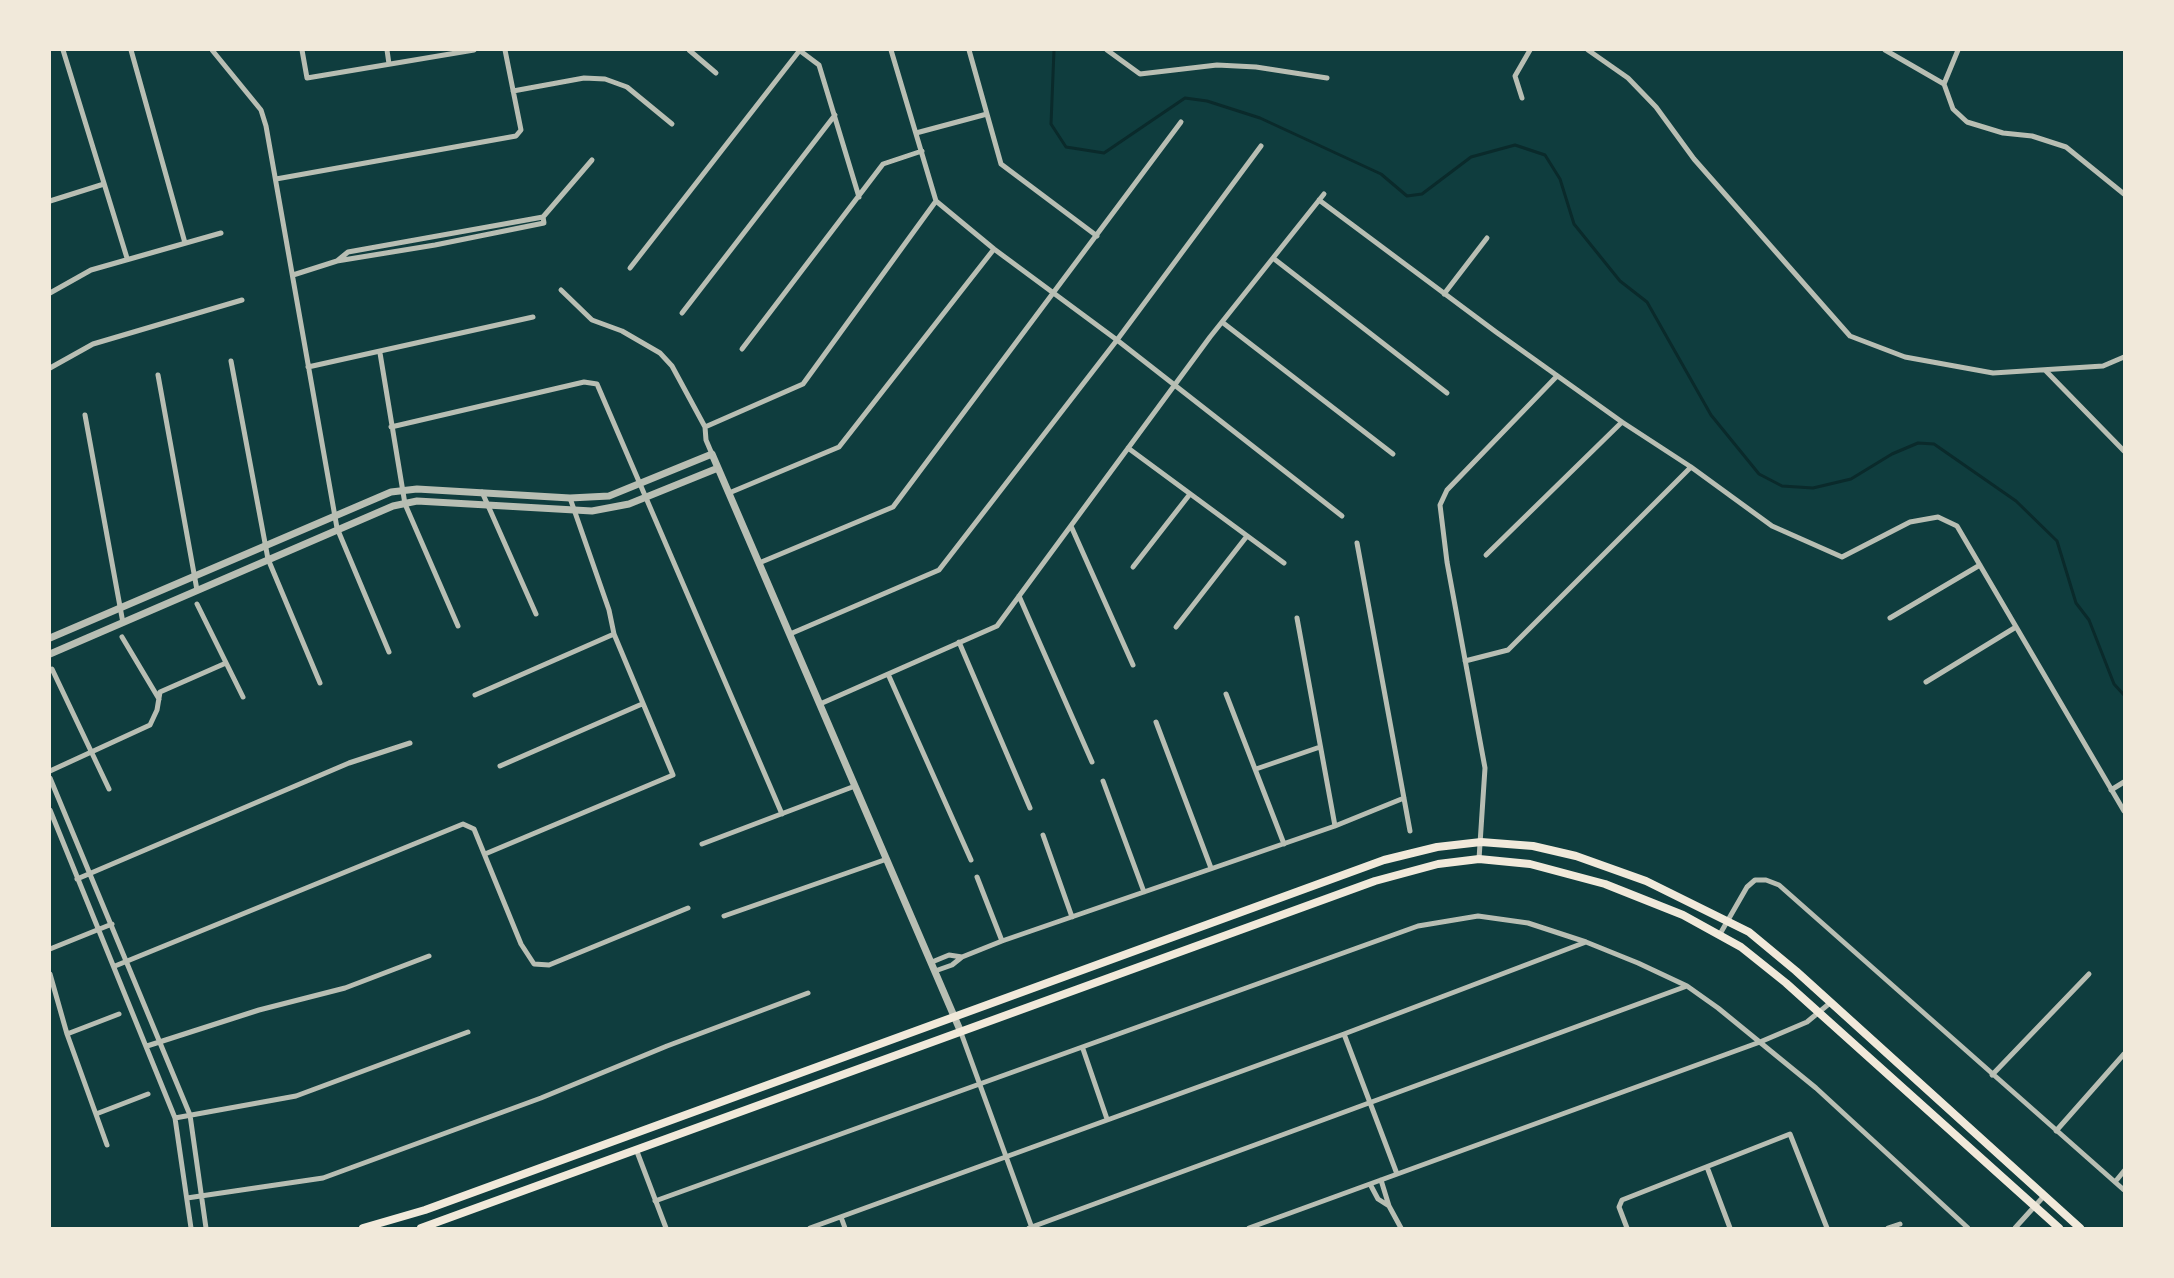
<!DOCTYPE html>
<style>
body{margin:0}
#map{position:relative;width:2174px;height:1278px;overflow:hidden;background:#0f3d3e;font-family:"Times New Roman",serif}
canvas{display:block}
.frame{position:absolute;inset:0;border:51px solid #f1e9da;pointer-events:none}
</style>
<div id="map">
<canvas width="2174" height="1278"></canvas>
<div class="frame"></div>
</div>
<script>
const ctx = document.querySelector('canvas').getContext('2d');
ctx.lineJoin = 'round';
const shape = rows => new Path2D(rows.map(r => 'M' + r).join(''));
function strokePath(path, color, width, dash) { ctx.strokeStyle = color; ctx.lineWidth = width; ctx.lineCap = dash ? 'butt' : 'round'; ctx.setLineDash(dash || []); ctx.stroke(path); }
const stream = shape([
 [1054,50,1051,124,1066,147,1104,153,1185,98,1207,101,1260,118,1381,174,1407,196,1422,194,1471,157,1515,145,1545,155,1560,179,1574,224,1620,281,1647,302,1711,415,1759,474,1782,486,1813,488,1851,479,1892,454,1918,443,1934,444,2016,501,2057,541,2076,603,2089,620,2114,684,2124,695]
]);
const minor = shape([
 [63,50,127,258],
 [131,50,185,243],
 [212,50,261,110,266,126,337,528,389,652],
 [302,50,307,78,474,50],
 [387,50,389,64],
 [689,50,716,73],
 [799,50,819,65,859,197],
 [891,50,936,201,994,249,1117,340,1342,516],
 [969,50,1001,164,1097,236],
 [1107,50,1140,74,1217,65,1256,67,1327,78],
 [1588,50,1628,78,1656,107,1694,159,1850,336,1905,357,1993,373,2103,366,2124,357],
 [1885,50,1944,84,1953,109,1967,122,2003,133,2032,136,2066,147,2124,194],
 [1944,84,1958,50],
 [513,91,584,78,605,79,627,87,672,124],
 [1522,98,1515,76,1530,50],
 [916,133,987,114],
 [276,179,516,136,521,130,505,50],
 [1319,200,1496,332,1622,422,1691,467,1772,526,1842,557,1910,522,1938,517,1957,526,2124,811],
 [50,201,104,184],
 [1273,258,1447,393],
 [337,261,348,252,543,217,592,160],
 [630,268,800,50],
 [293,275,337,261,435,245,544,223,543,217],
 [561,290,592,320,622,331,660,353,672,366,705,427,706,440,712,454],
 [50,293,91,270,221,233],
 [1444,294,1487,238],
 [682,313,835,115],
 [1222,322,1393,454],
 [742,349,883,164,922,151],
 [380,353,405,504,458,626],
 [231,361,268,559,320,683],
 [308,367,533,317],
 [50,368,93,344,242,300],
 [2045,370,2124,451],
 [158,375,197,590],
 [85,415,123,623],
 [391,427,584,382,597,384,782,814],
 [705,427,803,384,936,201],
 [1128,448,1284,563],
 [482,492,536,614],
 [729,493,839,447,994,249],
 [1071,526,1133,665],
 [1357,543,1410,831],
 [1486,555,1622,422],
 [759,563,893,507,1181,122],
 [1133,567,1190,494],
 [1019,596,1092,762],
 [197,604,243,697],
 [1297,618,1335,826],
 [1890,618,1980,565],
 [1176,627,1247,536],
 [790,634,939,570,1117,340,1261,146],
 [122,637,159,699],
 [959,642,1030,808],
 [1465,661,1508,650,1691,467],
 [52,669,109,789],
 [888,674,971,860],
 [1926,682,2016,627],
 [1226,694,1284,844],
 [475,695,614,634],
 [820,704,997,626,1210,337,1324,194],
 [1156,722,1211,868],
 [500,766,642,704],
 [1256,769,1320,747],
 [50,771,150,725,157,710,160,692,226,663],
 [50,778,190,1115,206,1228],
 [1103,781,1144,892],
 [2111,790,2124,782],
 [50,810,175,1118,191,1228],
 [1043,835,1072,917],
 [702,844,855,786],
 [485,854,673,775,614,634,609,610,570,498],
 [1479,859,1485,768,1447,562,1440,505,1447,490,1557,376],
 [977,877,1002,941],
 [77,879,349,763,410,743],
 [724,916,887,859],
 [1720,934,1747,887,1755,880,1766,880,1779,885,2124,1190],
 [50,949,112,924],
 [932,962,949,955,962,957],
 [115,966,463,824,474,829,521,944,534,964,549,965,688,908],
 [935,971,952,965,962,957,1002,941,1335,826,1404,798],
 [50,974,67,1034,107,1145],
 [960,1030,1032,1228],
 [67,1034,119,1014],
 [1344,1034,1397,1174],
 [147,1046,259,1010,345,988,429,956],
 [1083,1049,1107,1119],
 [1992,1075,2089,974],
 [96,1114,148,1094],
 [175,1118,296,1096,468,1032],
 [2056,1131,2124,1054],
 [636,1149,666,1228],
 [1707,1167,1730,1228],
 [1381,1180,1389,1206,1401,1228],
 [2115,1182,2124,1171],
 [1370,1184,1378,1199,1389,1206],
 [187,1198,323,1178,541,1098,667,1046,808,993],
 [655,1201,1418,926,1478,916,1528,923,1586,942,1638,963,1687,986,1718,1008,1816,1088,1968,1228],
 [841,1217,845,1228],
 [810,1228,1344,1034,1586,942],
 [1029,1228,1687,986],
 [1249,1228,1760,1042,1807,1022,1830,1003],
 [1627,1228,1619,1207,1622,1200,1790,1134,1827,1228],
 [1888,1228,1900,1224],
 [2015,1228,2044,1196]
]);
const tertiary = shape([
 [50,638,391,492,417,489,570,498,609,496,712,454,960,1030],
 [50,654,393,506,417,501,592,511,629,504,718,468]
]);
const secondary = shape([
 [363,1228,425,1210,1384,860,1437,847,1481,842,1533,846,1576,856,1646,881,1749,932,1796,971,2080,1228],
 [421,1228,1375,881,1438,864,1479,859,1530,864,1605,884,1683,915,1741,947,1786,983,2059,1228]
]);
strokePath(stream, '#0a2a2b', 3);
strokePath(minor, '#b8beb3', 5);
strokePath(tertiary, '#b8beb3', 7);
strokePath(secondary, '#f1e9da', 8);
</script>
